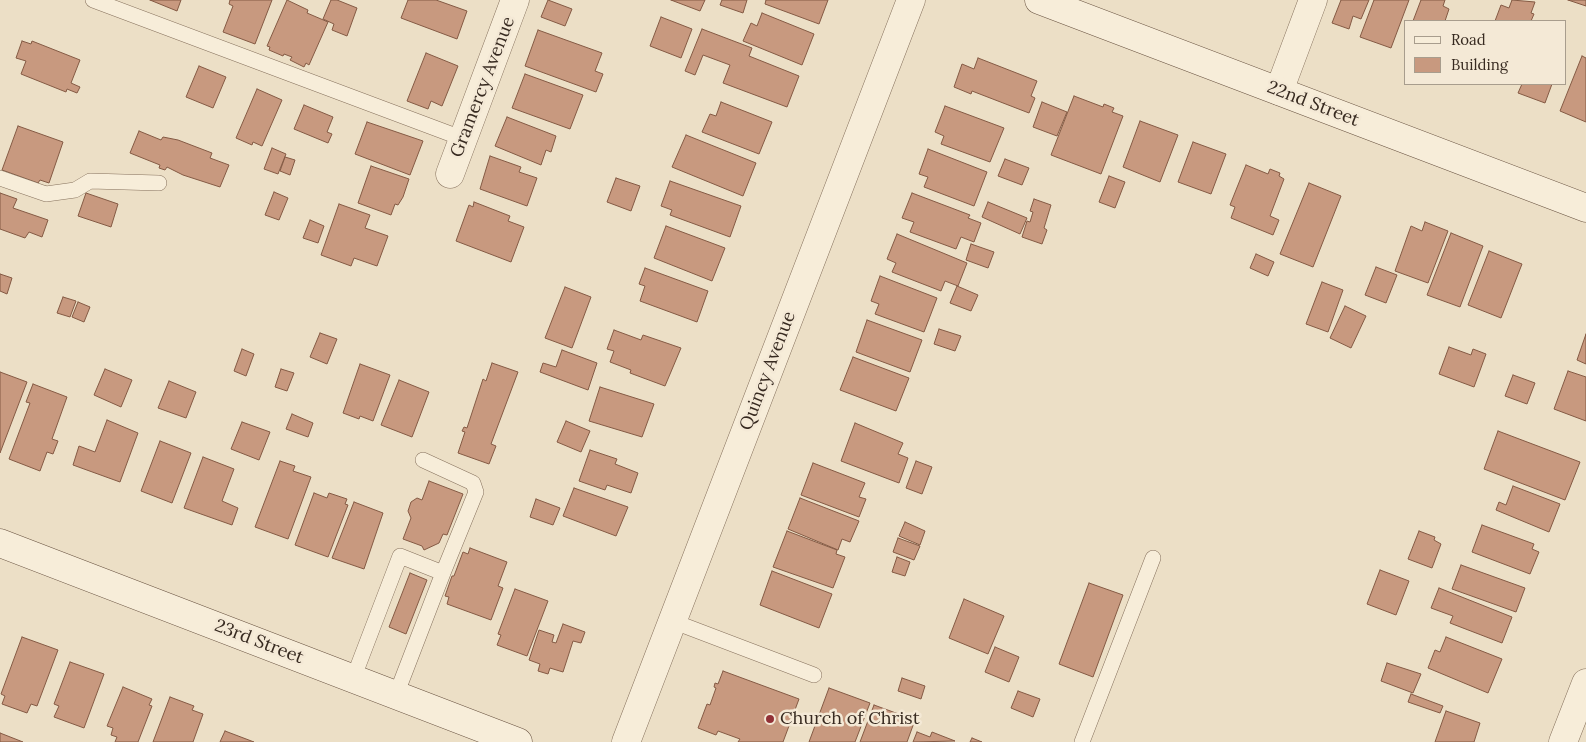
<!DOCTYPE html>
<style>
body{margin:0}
#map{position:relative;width:1586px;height:742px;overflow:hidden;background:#ecdfc6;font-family:Lora,serif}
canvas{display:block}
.legend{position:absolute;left:1404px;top:20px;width:162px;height:65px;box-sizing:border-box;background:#f4e9d6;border:1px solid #a89d8d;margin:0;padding:6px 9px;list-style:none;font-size:15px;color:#372a20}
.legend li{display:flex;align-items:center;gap:10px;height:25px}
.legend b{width:25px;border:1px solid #a89d8d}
</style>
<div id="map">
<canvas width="1586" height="742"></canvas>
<ul class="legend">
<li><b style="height:6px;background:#f7edd9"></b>Road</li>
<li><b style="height:14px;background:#c8997f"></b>Building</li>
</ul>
</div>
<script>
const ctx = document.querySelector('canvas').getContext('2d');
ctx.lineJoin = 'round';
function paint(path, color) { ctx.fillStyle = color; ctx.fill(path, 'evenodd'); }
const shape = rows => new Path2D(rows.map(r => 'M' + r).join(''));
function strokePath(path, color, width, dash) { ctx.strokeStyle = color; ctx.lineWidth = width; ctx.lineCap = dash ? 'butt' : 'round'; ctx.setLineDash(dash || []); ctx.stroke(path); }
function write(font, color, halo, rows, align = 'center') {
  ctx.font = font + ' Lora,serif'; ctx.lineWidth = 5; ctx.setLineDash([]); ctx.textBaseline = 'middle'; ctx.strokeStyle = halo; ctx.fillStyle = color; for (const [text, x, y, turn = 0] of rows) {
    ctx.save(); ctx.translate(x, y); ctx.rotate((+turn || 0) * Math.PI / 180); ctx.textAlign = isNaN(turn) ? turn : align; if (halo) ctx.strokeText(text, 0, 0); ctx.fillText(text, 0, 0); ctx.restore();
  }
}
const building = shape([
 [150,0,181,0,177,11,150,0],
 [230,0,272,0,255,44,223,32,233,6,229,4,230,0],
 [287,0,308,10,307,13,328,22,309,65,306,63,304,67,290,60,292,57,284,54,283,56,269,50,270,47,267,46,287,0],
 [331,0,337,0,357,8,347,36,332,30,334,24,323,19,331,0],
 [408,0,436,0,467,11,457,39,401,18,408,0],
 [548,0,572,9,565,26,541,17,548,0],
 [671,0,705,0,700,11,671,0],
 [722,0,747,0,743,13,720,5,722,0],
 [766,0,828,0,819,24,765,4,766,0],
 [1341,0,1369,0,1361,19,1353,16,1349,29,1332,23,1341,0],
 [1374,0,1409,0,1391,48,1360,37,1374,0],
 [1421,0,1445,0,1443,6,1449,9,1445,21,1413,21,1421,0],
 [1512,0,1535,2,1531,13,1534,14,1531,21,1495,21,1501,5,1509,8,1512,0],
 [1568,0,1586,0,1586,6,1568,0],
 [762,13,814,34,802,65,743,41,751,23,757,26,762,13],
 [661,17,692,29,681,58,650,46,661,17],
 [702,29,752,48,749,56,799,76,787,107,723,83,730,65,703,55,695,75,685,71,702,29],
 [538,30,602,53,595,71,603,74,596,92,525,66,538,30],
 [22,41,31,44,32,41,80,60,71,83,80,87,77,93,67,89,66,92,21,74,26,61,16,58,22,41],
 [426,53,458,66,442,106,431,101,428,109,407,101,426,53],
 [1582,56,1586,58,1586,122,1560,111,1582,56],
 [978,58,1037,81,1031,96,1035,98,1029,113,972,91,971,94,954,87,962,64,974,69,978,58],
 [199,66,226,77,213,108,186,97,199,66],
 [525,74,583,95,570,129,512,108,525,74],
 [1522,84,1552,84,1545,103,1518,93,1522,84],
 [257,89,282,100,262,146,253,142,252,145,236,138,257,89],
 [1074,96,1103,107,1104,104,1114,108,1112,112,1123,116,1101,174,1051,155,1074,96],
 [721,102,772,122,759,154,702,132,710,114,716,116,721,102],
 [1042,102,1067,112,1057,136,1033,127,1042,102],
 [304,105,333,117,327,132,332,134,328,143,294,129,304,105],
 [945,106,1004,128,990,162,941,144,944,136,935,132,945,106],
 [507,117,556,136,551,152,546,150,541,165,495,146,507,117],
 [1140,121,1178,135,1160,182,1123,167,1140,121],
 [367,122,423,141,410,175,355,154,367,122],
 [18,126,63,142,49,183,40,180,38,183,2,170,18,126],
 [139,131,161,140,163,137,178,140,212,153,210,158,229,165,220,187,183,175,167,167,165,170,159,168,160,165,130,153,139,131],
 [686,135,756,163,743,196,672,167,686,135],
 [1193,142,1226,154,1211,194,1178,182,1193,142],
 [272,148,286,154,278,174,264,169,272,148],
 [928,149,987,172,974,206,924,187,928,177,919,174,928,149],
 [490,156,521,167,519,172,537,178,527,206,480,189,490,156],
 [285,157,295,160,290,175,280,171,285,157],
 [1005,159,1029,168,1022,185,998,176,1005,159],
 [1246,165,1268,174,1270,169,1280,173,1279,176,1284,179,1270,216,1279,220,1273,235,1231,218,1235,207,1230,205,1246,165],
 [371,166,409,179,403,197,398,205,395,204,391,215,358,203,371,166],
 [1109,176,1125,182,1115,208,1099,202,1109,176],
 [616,178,640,186,631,211,607,202,616,178],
 [670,181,741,206,730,237,670,215,672,210,661,206,670,181],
 [1309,183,1341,196,1313,267,1280,254,1309,183],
 [274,192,288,198,279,220,265,215,274,192],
 [0,193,17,199,13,208,48,220,42,237,29,232,25,238,0,229,0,193],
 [86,193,118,204,111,227,78,216,86,193],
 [912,193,970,215,968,218,981,223,974,242,961,237,956,249,910,232,914,222,902,218,912,193],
 [1034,199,1051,205,1044,228,1047,230,1042,244,1022,237,1027,221,1030,222,1033,212,1030,211,1034,199],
 [474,202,510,216,508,221,524,227,511,262,456,241,469,205,473,207,474,202],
 [988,202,1027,218,1020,234,982,217,988,202],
 [339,204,370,215,365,228,388,236,377,266,354,258,351,266,321,255,339,204],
 [310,220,324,226,318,243,303,238,310,220],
 [1425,222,1448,231,1428,283,1395,271,1411,226,1422,231,1425,222],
 [666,226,725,248,712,281,654,258,666,226],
 [1451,233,1483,246,1460,307,1427,295,1451,233],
 [897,234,967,263,958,286,945,281,941,291,892,272,896,263,887,259,897,234],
 [971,244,994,252,988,268,966,260,971,244],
 [1489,251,1522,264,1501,318,1468,305,1489,251],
 [1256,254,1274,262,1268,276,1250,268,1256,254],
 [1376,267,1397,275,1386,303,1365,295,1376,267],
 [645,268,708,291,697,322,640,301,645,286,639,284,645,268],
 [0,274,12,278,7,294,0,291,0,274],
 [880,276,937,298,924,332,875,314,879,304,871,301,880,276],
 [1322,282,1343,290,1328,332,1306,324,1322,282],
 [957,286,978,295,971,311,950,303,957,286],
 [565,287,591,297,572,348,545,338,565,287],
 [63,297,76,301,70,317,57,313,63,297],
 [78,302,90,307,84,322,72,317,78,302],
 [1345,306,1366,316,1351,348,1330,338,1345,306],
 [867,320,922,340,910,372,856,352,867,320],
 [939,329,961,336,955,351,934,344,939,329],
 [614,330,641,340,643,335,681,348,665,386,630,373,631,370,610,362,614,351,607,349,614,330],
 [320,333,337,339,327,364,310,357,320,333],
 [1586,334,1586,364,1577,360,1586,334],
 [1449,347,1471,355,1473,349,1486,354,1474,387,1439,374,1449,347],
 [242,349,254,354,246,376,234,371,242,349],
 [562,350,597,363,588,390,540,372,543,363,556,367,562,350],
 [853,357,909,378,896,411,840,390,853,357],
 [492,363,518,372,491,444,496,446,489,464,458,453,465,432,462,431,464,427,467,428,483,379,486,381,492,363],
 [360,364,390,375,373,421,360,416,359,419,343,413,360,364],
 [105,369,132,380,121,407,94,395,105,369],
 [281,369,294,373,287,391,275,387,281,369],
 [1568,371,1586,377,1586,421,1554,409,1568,371],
 [0,372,27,382,0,453,0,372],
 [1513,375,1535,383,1527,404,1505,396,1513,375],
 [399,380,429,392,412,437,381,425,399,380],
 [169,381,196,392,186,418,158,408,169,381],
 [33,384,67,397,52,439,58,441,53,454,47,452,40,471,9,459,30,403,26,402,33,384],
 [600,387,654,404,642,437,589,421,600,387],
 [292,414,313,423,308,437,286,429,292,414],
 [107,420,138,433,120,482,73,465,79,446,95,452,107,420],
 [566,421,590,431,581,452,557,442,566,421],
 [242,422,270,432,259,460,231,449,242,422],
 [855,423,903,443,898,454,908,458,899,483,841,461,855,423],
 [1498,431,1580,462,1565,500,1484,469,1498,431],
 [160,441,191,453,172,503,141,491,160,441],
 [590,450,617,459,615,464,638,473,631,493,607,485,605,490,579,481,590,450],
 [203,457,234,469,222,501,238,508,232,525,184,508,203,457],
 [280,461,295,466,293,471,311,477,288,539,255,527,280,461],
 [916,461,932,467,922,494,906,488,916,461],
 [813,463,865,483,859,497,866,499,859,517,801,495,813,463],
 [429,481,463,494,447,535,443,534,439,543,424,550,422,546,403,539,411,518,408,511,411,502,417,498,422,500,429,481],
 [1513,486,1560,504,1549,532,1496,510,1499,502,1506,505,1513,486],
 [574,488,628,507,616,536,563,516,574,488],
 [314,493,327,498,329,493,347,499,345,504,348,505,328,557,295,545,314,493],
 [800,498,859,521,850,542,842,539,838,550,788,529,800,498],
 [536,499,560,508,553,525,530,517,536,499],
 [354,502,383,513,364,569,332,558,354,502],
 [905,522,925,531,920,545,899,536,905,522],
 [1482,525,1534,544,1532,549,1539,552,1530,574,1472,552,1482,525],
 [787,531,837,550,836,554,845,557,833,588,773,567,787,531],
 [1419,531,1435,537,1434,540,1441,544,1432,568,1408,559,1419,531],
 [898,538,920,546,914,560,893,552,898,538],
 [470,548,507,562,498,586,503,588,491,620,447,604,449,597,445,596,452,576,454,576,463,552,468,554,470,548],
 [897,557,910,562,905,576,892,572,897,557],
 [1461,565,1525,588,1516,612,1452,589,1461,565],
 [1380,570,1409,581,1396,615,1367,604,1380,570],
 [772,571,832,594,819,628,760,605,772,571],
 [410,573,427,580,406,634,389,627,410,573],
 [1089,583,1123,595,1093,677,1059,664,1089,583],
 [1439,588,1512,617,1502,643,1450,623,1453,616,1431,608,1439,588],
 [515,589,548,601,527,656,497,645,501,635,498,634,515,589],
 [964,599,1004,616,988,654,949,638,964,599],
 [563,624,585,632,581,643,573,641,563,672,550,668,548,674,538,671,540,664,529,660,539,630,554,635,552,642,556,643,563,624],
 [22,637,58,650,37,706,31,704,27,713,2,704,5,696,1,694,22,637],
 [1446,637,1502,659,1488,693,1428,668,1435,650,1440,652,1446,637],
 [995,647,1019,657,1009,682,985,672,995,647],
 [70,662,104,674,84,728,54,717,59,706,54,704,70,662],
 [1387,663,1421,674,1413,693,1381,681,1387,663],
 [723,671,799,699,783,742,738,742,740,739,718,731,716,735,698,728,707,704,710,705,716,688,714,687,715,683,718,684,723,671],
 [902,678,925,686,921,699,898,691,902,678],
 [123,687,152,699,149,705,152,706,138,742,115,742,117,737,111,735,113,728,107,726,123,687],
 [829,688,870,703,855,742,809,742,829,688],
 [1018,691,1040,699,1033,717,1011,708,1018,691],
 [1411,694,1443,706,1440,713,1408,702,1411,694],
 [170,697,194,706,192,710,203,714,193,742,153,742,170,697],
 [874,705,915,720,907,742,860,742,874,705],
 [1446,711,1480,723,1474,742,1435,742,1446,711],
 [225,731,254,742,220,742,225,731],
 [917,732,930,737,932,732,955,741,913,742,917,732],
 [0,733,23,742,0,742,0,733],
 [972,738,982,742,970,742,972,738]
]);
const lane = shape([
 [93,0,464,139],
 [0,178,46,194,75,190,90,181,159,183],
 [423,460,473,483,476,492,443,573],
 [672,621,814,675],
 [353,679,400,556,443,573,396,695],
 [1082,742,1153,558]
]);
const street = shape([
 [1279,91,1313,0],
 [450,174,515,0],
 [626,742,911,0],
 [1563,742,1586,683]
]);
const secondary = shape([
 [1039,0,1586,208],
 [0,543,518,742]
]);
const markers = [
 [770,719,5,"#923136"]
];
const streetNames = [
 ["Gramercy Avenue",483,87,-69],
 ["22nd Street",1313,104,21],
 ["Quincy Avenue",768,371,-69],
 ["23rd Street",259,642,21]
];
const poiNames = [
 ["Church of Christ",780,719]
];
paint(building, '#c8997f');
strokePath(building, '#845a44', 1);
strokePath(lane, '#86715d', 16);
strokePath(street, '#86715d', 29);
strokePath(secondary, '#685240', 29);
strokePath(lane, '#f7edd9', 15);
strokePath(street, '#f7edd9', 28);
strokePath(secondary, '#f7edd9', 28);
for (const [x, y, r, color] of markers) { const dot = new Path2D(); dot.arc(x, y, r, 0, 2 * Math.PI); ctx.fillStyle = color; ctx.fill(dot); strokePath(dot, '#f4e9d6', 2); }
write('18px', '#372a20', '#f4e9d6', streetNames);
write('18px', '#372a20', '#f4e9d6', poiNames, 'left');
</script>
